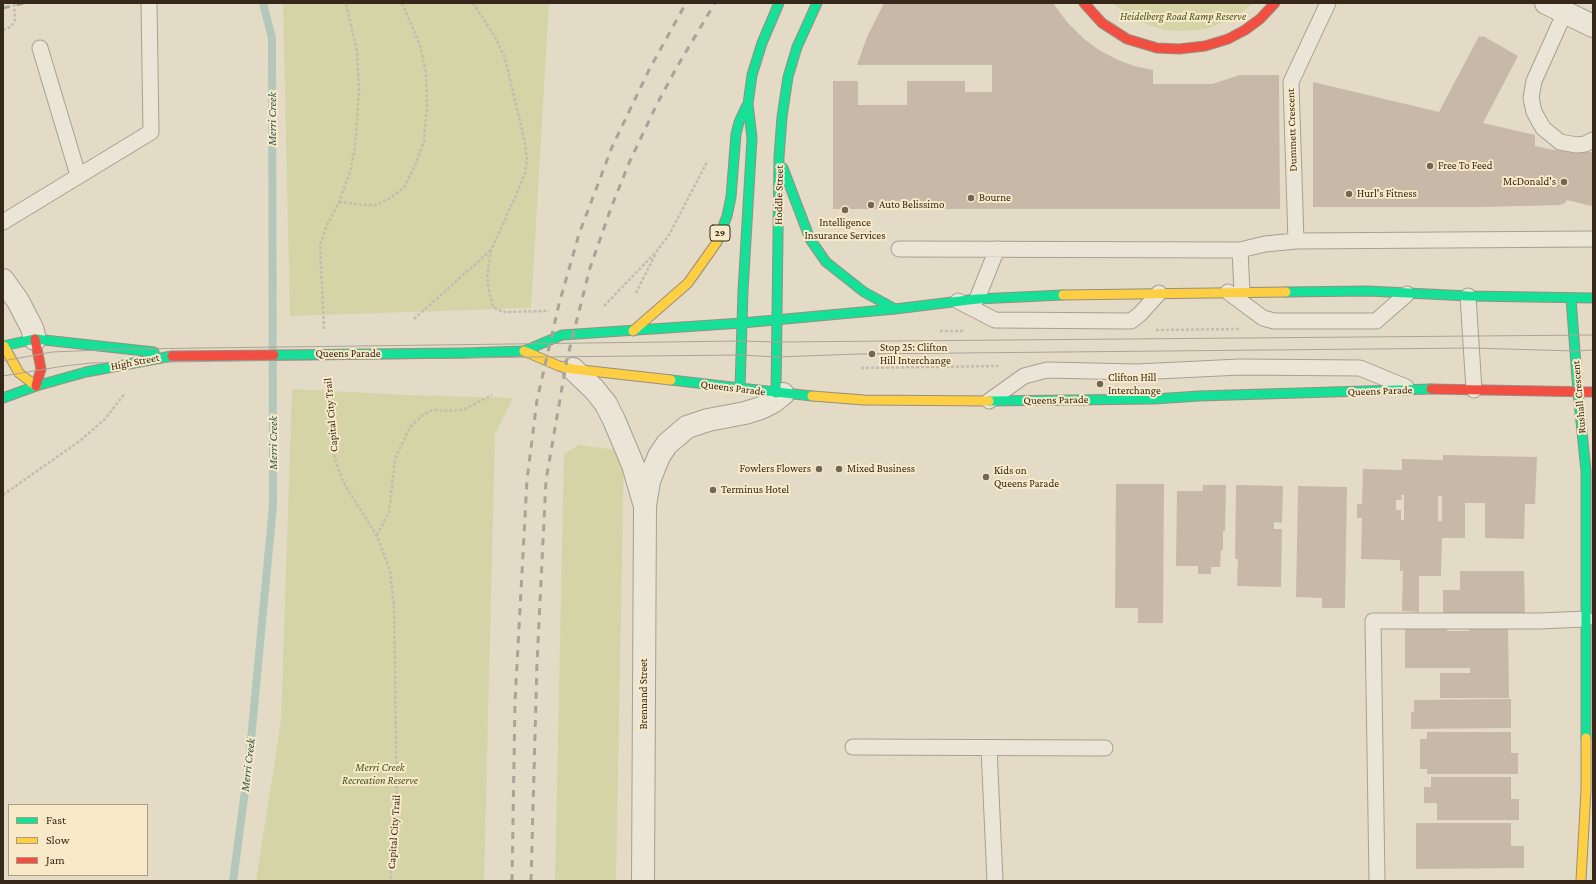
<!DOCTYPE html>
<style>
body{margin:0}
#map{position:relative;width:1596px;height:884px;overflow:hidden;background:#e4dbc6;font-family:"Crimson Pro",serif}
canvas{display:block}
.frame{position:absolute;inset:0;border:4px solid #352719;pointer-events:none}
.legend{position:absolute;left:8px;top:804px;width:140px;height:72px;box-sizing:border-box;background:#f8eac9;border:1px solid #aa9c83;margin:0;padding:5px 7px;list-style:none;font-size:12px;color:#352719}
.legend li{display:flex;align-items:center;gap:8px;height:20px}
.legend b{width:20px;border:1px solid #aa9c83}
</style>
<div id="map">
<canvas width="1596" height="884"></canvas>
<div class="frame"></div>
<ul class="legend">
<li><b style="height:5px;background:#16e098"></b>Fast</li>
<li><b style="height:5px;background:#ffcf43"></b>Slow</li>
<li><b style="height:5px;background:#f24e42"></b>Jam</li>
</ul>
</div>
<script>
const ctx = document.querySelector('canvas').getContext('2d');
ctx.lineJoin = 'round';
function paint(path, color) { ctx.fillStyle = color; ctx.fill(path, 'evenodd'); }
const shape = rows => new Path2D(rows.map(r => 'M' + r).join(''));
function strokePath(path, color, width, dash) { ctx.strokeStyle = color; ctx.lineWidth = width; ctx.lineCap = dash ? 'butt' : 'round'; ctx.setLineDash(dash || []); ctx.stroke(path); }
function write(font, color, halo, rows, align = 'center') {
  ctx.font = font + ' "Crimson Pro",serif'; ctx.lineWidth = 4; ctx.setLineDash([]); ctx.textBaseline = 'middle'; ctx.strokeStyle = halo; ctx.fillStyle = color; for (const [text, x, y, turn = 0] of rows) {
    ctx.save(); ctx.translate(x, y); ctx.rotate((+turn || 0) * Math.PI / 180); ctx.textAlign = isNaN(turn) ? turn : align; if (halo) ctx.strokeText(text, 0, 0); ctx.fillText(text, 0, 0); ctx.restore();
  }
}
const green = shape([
 [283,3,549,3,531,308,290,316],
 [1112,3,1254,3,1234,18,1206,29,1183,31,1165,30,1140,22],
 [292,389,407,395,513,398,495,434,484,881,256,881,281,721],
 [578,445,624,451,616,881,555,881,564,454]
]);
const stream = shape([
 [233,881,249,761,273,505,272,38,263,3]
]);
const building = shape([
 [884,3,1053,3,1067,22,1084,39,1099,50,1116,59,1134,66,1153,70,1153,84,1212,84,1240,75,1279,75,1280,209,833,209,833,81,858,81,858,105,907,105,907,81,965,81,965,92,992,92,992,65,857,65,867,37],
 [1479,36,1482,37,1483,36,1518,56,1483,123,1535,135,1535,146,1554,150,1593,152,1593,203,1591,206,1567,200,1565,203,1560,205,1484,207,1313,207,1313,82,1439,112],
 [1443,455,1537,457,1535,504,1525,504,1524,539,1485,538,1485,503,1465,503,1465,538,1442,538,1441,576,1419,576,1419,612,1402,611,1403,571,1400,571,1400,560,1361,559,1362,518,1357,518,1357,504,1362,504,1363,469,1402,470,1402,459,1443,460],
 [1401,495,1404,495,1404,520,1401,520,1401,510,1396,510,1396,500,1402,500],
 [1438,496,1442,496,1442,521,1438,521],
 [1116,484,1164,484,1163,623,1138,623,1138,608,1115,608],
 [1203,485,1226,485,1225,531,1223,531,1223,550,1221,550,1220,567,1211,567,1211,574,1198,574,1198,566,1176,566,1177,491,1203,491],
 [1236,485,1283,486,1282,523,1274,522,1274,529,1282,529,1281,587,1237,586,1238,559,1235,559],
 [1298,486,1347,487,1345,608,1322,608,1322,598,1296,597],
 [1460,571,1524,571,1525,614,1443,614,1443,590,1460,590],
 [1470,627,1508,627,1509,698,1440,698,1440,673,1470,673,1470,668,1405,668,1405,628,1447,628,1447,631,1469,631],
 [1511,699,1511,728,1411,729,1411,712,1414,712,1414,700],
 [1427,732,1511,732,1511,753,1518,753,1518,774,1427,774,1427,769,1420,769,1420,739,1427,739],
 [1431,777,1511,777,1511,799,1519,799,1519,820,1437,820,1437,803,1424,803,1424,787,1431,787],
 [1416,823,1511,823,1511,846,1524,846,1524,868,1416,869]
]);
const path = shape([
 [473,3,495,37,505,58,525,143,527,160,525,173,517,193,491,250,487,278,490,295,493,307,503,312,549,311],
 [3,30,11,27,15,20,14,3],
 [339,202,364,205,376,205,392,197,404,187,415,166,424,141,427,105,426,73,420,45,402,3],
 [636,293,655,255],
 [604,306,656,252,669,235,707,162],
 [414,319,491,250],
 [324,329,320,245,327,225,339,202,350,172,354,154,356,136,359,89,357,52,346,3],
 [1156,330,1239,329],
 [940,331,965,331],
 [861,368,998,366],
 [327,380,332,446,337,466,345,485,377,536,390,571,394,606,397,809,390,881],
 [3,495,81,440,105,419,125,393],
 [377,535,389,512,395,459,410,427,424,414,432,410,451,411,465,409,492,395]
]);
const lane = shape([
 [1565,12,1534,81,1531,98,1534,112,1543,128,1560,142,1577,145,1585,144,1593,140],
 [40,48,78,175],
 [3,222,151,132,149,3],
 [1296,241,1291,82,1328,3],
 [899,249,1240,250,1265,244,1296,241,1593,239],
 [1240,250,1242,292],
 [1228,292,1263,318,1274,321,1376,321,1407,294],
 [1468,296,1474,390],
 [977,299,997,249],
 [958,301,995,320,1131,321,1140,314,1159,293],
 [989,401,1024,376,1047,370,1137,372,1240,367,1360,368,1406,387],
 [853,747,1105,748],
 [989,748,995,881],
 [1377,881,1373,621,1539,621,1586,619]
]);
const street = shape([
 [1546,3,1593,26],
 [3,280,18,301,32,328,35,339],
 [573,369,594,389,606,404,614,420,633,465,644,503],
 [643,881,645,506,649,481,659,456,667,444,687,427,708,420,745,413,761,408,773,402,783,394]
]);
const fast = shape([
 [779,3,762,43,752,75,748,104,752,138,743,291,740,388,812,396],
 [783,168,810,239,826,262,864,292,895,309],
 [717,242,727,216,731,197,736,134,739,122,746,107],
 [1286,292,1368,291,1468,296,1593,298],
 [1571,298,1578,392,1586,471,1586,738],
 [742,323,895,309,977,299,1063,295],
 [3,346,35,339,154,352],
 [465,353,524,351,562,335,742,323],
 [671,380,740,388],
 [776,393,779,157,782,117,788,77,797,47,817,3],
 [3,398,36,386,86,372,172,356],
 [989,401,1154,399,1199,396,1431,389]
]);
const slow = shape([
 [1063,295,1286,292],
 [633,331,688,283,717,242],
 [4,346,19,373,36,386],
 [524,351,559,366,573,369,671,380],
 [812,396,864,400,989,401],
 [1581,880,1586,790,1586,738]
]);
const jam = shape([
 [1084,3,1102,23,1127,39,1157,48,1179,49,1205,46,1228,39,1245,30,1260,19,1275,3],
 [35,339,41,369,36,386],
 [1431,389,1593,392]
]);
const tram = shape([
 [3,361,52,352,126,349,741,341,777,342,1593,335],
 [3,376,64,366,91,363,539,357,741,355,777,357,858,354,1472,348,1575,351,1593,350]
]);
const rail = shape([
 [3,8,24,3],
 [512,881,515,702,527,480,537,400,559,304,579,234,612,147,649,70,686,3],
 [531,881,537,663,546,480,567,359,590,268,611,208,629,163,657,104,678,65,715,3]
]);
const fastBridge = shape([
 [274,355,465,353]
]);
const jamBridge = shape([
 [172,356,274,355]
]);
const markers = [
 [1430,166,4,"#726656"],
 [1564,182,4,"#726656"],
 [1349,194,4,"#726656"],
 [971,198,4,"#726656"],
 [871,205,4,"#726656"],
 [845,210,4,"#726656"],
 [872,354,4,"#726656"],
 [1100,384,4,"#726656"],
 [819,469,4,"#726656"],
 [839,469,4,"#726656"],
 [986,477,4,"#726656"],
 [713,490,4,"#726656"]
];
const shields = [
 [720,233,20]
];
const shieldNames = [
 ["29",720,233]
];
const parkNames = [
 ["Heidelberg Road Ramp Reserve",1183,17],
 ["Merri Creek",380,768],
 ["Recreation Reserve",380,781]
];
const streetNames = [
 ["Dummett Crescent",1292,130,-92],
 ["Hoddle Street",779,195,-89],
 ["Queens Parade",348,354],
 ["High Street",135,362,-11],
 ["Queens Parade",733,388,7],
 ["Queens Parade",1380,391,-2],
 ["Rushall Crescent",1579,397,-95],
 ["Queens Parade",1056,400,-1],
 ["Capital City Trail",331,415,-95],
 ["Brennand Street",644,694,-90],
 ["Capital City Trail",394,832,-86]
];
const poiNames = [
 ["Free To Feed",1438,166],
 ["McDonald's",1556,182,"right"],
 ["Hurl's Fitness",1357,194],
 ["Bourne",979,198],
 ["Auto Belissimo",879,205],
 ["Intelligence",845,223,"center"],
 ["Insurance Services",845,236,"center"],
 ["Stop 25: Clifton",880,348],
 ["Hill Interchange",880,361],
 ["Clifton Hill",1108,378],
 ["Interchange",1108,391],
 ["Fowlers Flowers",811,469,"right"],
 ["Mixed Business",847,469],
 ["Kids on",994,471],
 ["Queens Parade",994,484],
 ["Terminus Hotel",721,490]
];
const waterNames = [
 ["Merri Creek",272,119,-90],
 ["Merri Creek",273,443,-90],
 ["Merri Creek",248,765,-83]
];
paint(green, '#d4d4a7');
strokePath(stream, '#b3c8bb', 8);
paint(building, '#c8b8a7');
strokePath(lane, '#a89f90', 17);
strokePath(street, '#a89f90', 24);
strokePath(fast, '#978e80', 11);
strokePath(slow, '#978e80', 11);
strokePath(jam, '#978e80', 11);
strokePath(path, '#c3bcb0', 2.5, [3, 2]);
strokePath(lane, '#ebe5d8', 15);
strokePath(street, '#ebe5d8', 22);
strokePath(fast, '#16e098', 9);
strokePath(slow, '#ffcf43', 9);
strokePath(jam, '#f24e42', 9);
strokePath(tram, '#a9a499', 1);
strokePath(rail, '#a9a499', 3, [7, 7]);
strokePath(fastBridge, '#978e80', 11, []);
strokePath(jamBridge, '#978e80', 11, []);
strokePath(fastBridge, '#16e098', 9);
strokePath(jamBridge, '#f24e42', 9);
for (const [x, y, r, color] of markers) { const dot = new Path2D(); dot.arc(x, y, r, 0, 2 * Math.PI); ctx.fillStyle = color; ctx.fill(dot); strokePath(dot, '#f8eac9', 1.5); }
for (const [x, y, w] of shields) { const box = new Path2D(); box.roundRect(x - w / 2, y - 8, w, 16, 3); ctx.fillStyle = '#f8eac9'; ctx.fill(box); strokePath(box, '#352719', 1); }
write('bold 10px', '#352719', null, shieldNames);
write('italic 11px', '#46531e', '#f8eac9', parkNames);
write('11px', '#352719', '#f8eac9', streetNames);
write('11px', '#352719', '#f8eac9', poiNames, 'left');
write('italic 12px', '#275653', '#f8eac9', waterNames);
</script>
